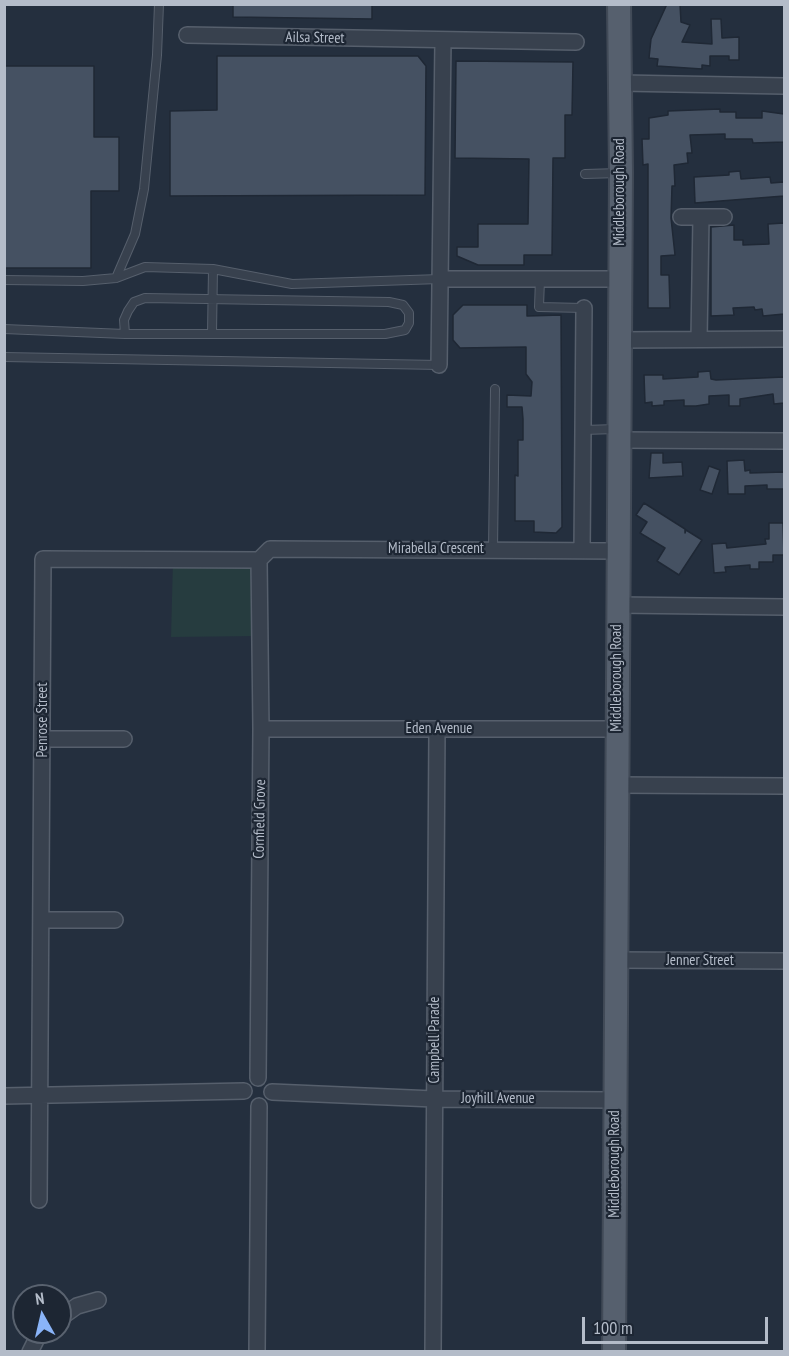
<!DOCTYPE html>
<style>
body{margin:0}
#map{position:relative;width:789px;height:1356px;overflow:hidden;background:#242f3e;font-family:"PT Sans Narrow",sans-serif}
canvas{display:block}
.frame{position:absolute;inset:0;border:6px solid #b4bcc9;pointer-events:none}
.north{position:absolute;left:12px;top:1284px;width:60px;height:60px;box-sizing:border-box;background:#1d2633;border:2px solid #59626f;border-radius:50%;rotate:352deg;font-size:16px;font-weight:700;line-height:24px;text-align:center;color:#b4bcc9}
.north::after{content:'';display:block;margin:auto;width:21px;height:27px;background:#8ab4f8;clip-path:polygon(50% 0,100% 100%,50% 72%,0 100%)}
.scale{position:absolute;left:582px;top:1317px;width:186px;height:27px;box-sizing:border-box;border:3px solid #b4bcc9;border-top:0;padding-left:8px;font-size:18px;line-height:21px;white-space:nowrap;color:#b4bcc9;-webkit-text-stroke:4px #1d2633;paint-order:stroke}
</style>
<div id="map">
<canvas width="789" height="1356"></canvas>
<div class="frame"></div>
<div class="north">N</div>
<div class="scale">100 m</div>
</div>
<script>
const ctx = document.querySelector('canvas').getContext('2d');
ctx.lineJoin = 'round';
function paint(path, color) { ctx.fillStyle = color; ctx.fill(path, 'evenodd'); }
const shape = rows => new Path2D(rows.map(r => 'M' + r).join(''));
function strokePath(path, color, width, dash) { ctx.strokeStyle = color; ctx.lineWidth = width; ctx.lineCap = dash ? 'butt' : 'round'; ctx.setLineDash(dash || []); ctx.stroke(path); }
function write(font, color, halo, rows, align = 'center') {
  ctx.font = font + ' "PT Sans Narrow",sans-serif'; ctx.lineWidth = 4.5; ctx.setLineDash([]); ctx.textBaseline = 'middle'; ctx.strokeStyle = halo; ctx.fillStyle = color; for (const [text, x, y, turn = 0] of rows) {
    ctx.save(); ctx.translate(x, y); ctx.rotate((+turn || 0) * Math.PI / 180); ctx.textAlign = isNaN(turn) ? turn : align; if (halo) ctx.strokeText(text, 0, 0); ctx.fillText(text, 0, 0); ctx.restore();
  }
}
const green = shape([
 [173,559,259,560,260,636,171,637]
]);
const building = shape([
 [233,4,372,4,372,19,233,17,233,4],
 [667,4,680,4,681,22,690,25,682,42,712,44,711,19,721,19,722,38,739,37,739,60,729,60,729,56,710,56,710,66,702,65,702,69,657,66,658,59,649,58,651,39,667,4],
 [217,56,418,56,426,66,425,195,170,196,170,111,217,110,217,56],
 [456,61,573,62,572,115,565,115,565,158,553,158,552,255,524,255,524,265,478,265,457,256,457,247,478,247,478,224,528,224,529,159,455,158,456,61],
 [4,66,94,66,94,137,119,137,119,191,91,191,91,268,4,268,4,66],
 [720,109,720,112,736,112,736,118,762,118,762,111,784,114,784,142,753,143,752,139,725,139,725,134,690,135,692,153,687,153,688,163,674,165,675,186,672,186,671,218,675,255,661,256,661,275,669,275,670,308,648,308,648,164,643,165,642,139,649,139,649,118,668,115,668,111,720,109],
 [740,171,741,179,770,177,771,183,784,182,784,196,695,203,694,177,729,175,729,172,740,171],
 [784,223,784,314,763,316,762,309,755,310,754,307,733,308,734,315,711,316,711,227,734,225,734,240,743,240,743,245,769,244,768,224,784,223],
 [463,305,527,305,527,316,561,315,562,527,556,533,534,532,534,521,515,521,515,475,518,476,518,440,523,440,523,419,522,407,507,407,507,395,531,396,532,382,526,374,526,347,460,348,453,340,453,315,463,305],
 [710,371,711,379,716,380,784,377,784,403,774,404,773,394,740,399,740,406,729,406,729,395,709,396,709,404,696,406,684,406,684,400,664,401,664,405,652,406,652,402,645,403,644,375,663,375,663,379,698,377,698,372,710,371],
 [651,453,663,453,663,463,682,462,683,476,649,478,651,453],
 [744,460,745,471,750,470,750,473,784,472,784,489,767,489,767,485,745,486,745,494,728,494,727,461,744,460],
 [709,466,720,470,712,494,700,490,709,466],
 [644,503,685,529,685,533,686,530,702,540,679,575,657,561,665,548,640,533,647,522,636,515,644,503],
 [769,523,783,523,784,555,773,555,773,562,759,562,759,569,750,569,750,565,725,567,726,572,714,573,712,544,726,543,727,548,766,544,765,539,769,539,769,523]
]);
const lane = shape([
 [585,174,619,173],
 [116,278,135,234,144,189,157,55,159,4],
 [540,279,539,307,584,308],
 [4,280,83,281,116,278,145,267,213,269,292,284,440,279],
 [145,298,389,302,403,305,409,313,409,323,405,330,385,334,125,334,124,320,128,311,134,302,145,298],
 [4,329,125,334],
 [212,333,213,269],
 [4,357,439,365],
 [583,430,617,429],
 [493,550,495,389]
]);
const street = shape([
 [187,35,576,42],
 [621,83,784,86],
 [681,217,724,217],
 [440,279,619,279],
 [699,339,701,217],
 [619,340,784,339],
 [439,365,443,40],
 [619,440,784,441],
 [582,551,584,308],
 [259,560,270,549,618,551],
 [618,605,784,607],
 [261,729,617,729],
 [43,739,124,739],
 [617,785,784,786],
 [41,920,115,920],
 [616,960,784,961],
 [258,1078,261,729,259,560],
 [272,1092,434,1099,615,1100],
 [4,1096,244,1091],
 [39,1200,43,559,259,560],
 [60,1318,77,1306,98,1300],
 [30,1352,40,1332],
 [257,1352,259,1106],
 [433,1352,437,729]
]);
const primary = shape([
 [614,1352,621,173,619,4]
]);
const streetNames = [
 ["Ailsa Street",315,38,1],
 ["Middleborough Road",620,192,-90],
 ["Mirabella Crescent",436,549],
 ["Middleborough Road",617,678,-90],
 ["Penrose Street",43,720,-90],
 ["Eden Avenue",439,729],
 ["Cornfield Grove",260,819,-89],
 ["Jenner Street",700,961],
 ["Campbell Parade",435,1040,-90],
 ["Joyhill Avenue",498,1099],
 ["Middleborough Road",615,1164,-90]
];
paint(green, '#263c3f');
paint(building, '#455162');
strokePath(building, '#1f2835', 1.5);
strokePath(lane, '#565f6c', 10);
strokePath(street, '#565f6c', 18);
strokePath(primary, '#414a57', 26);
strokePath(lane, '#38414e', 8);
strokePath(street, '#38414e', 15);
strokePath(primary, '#56606e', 22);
write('15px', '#b4bcc9', '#1d2633', streetNames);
</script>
